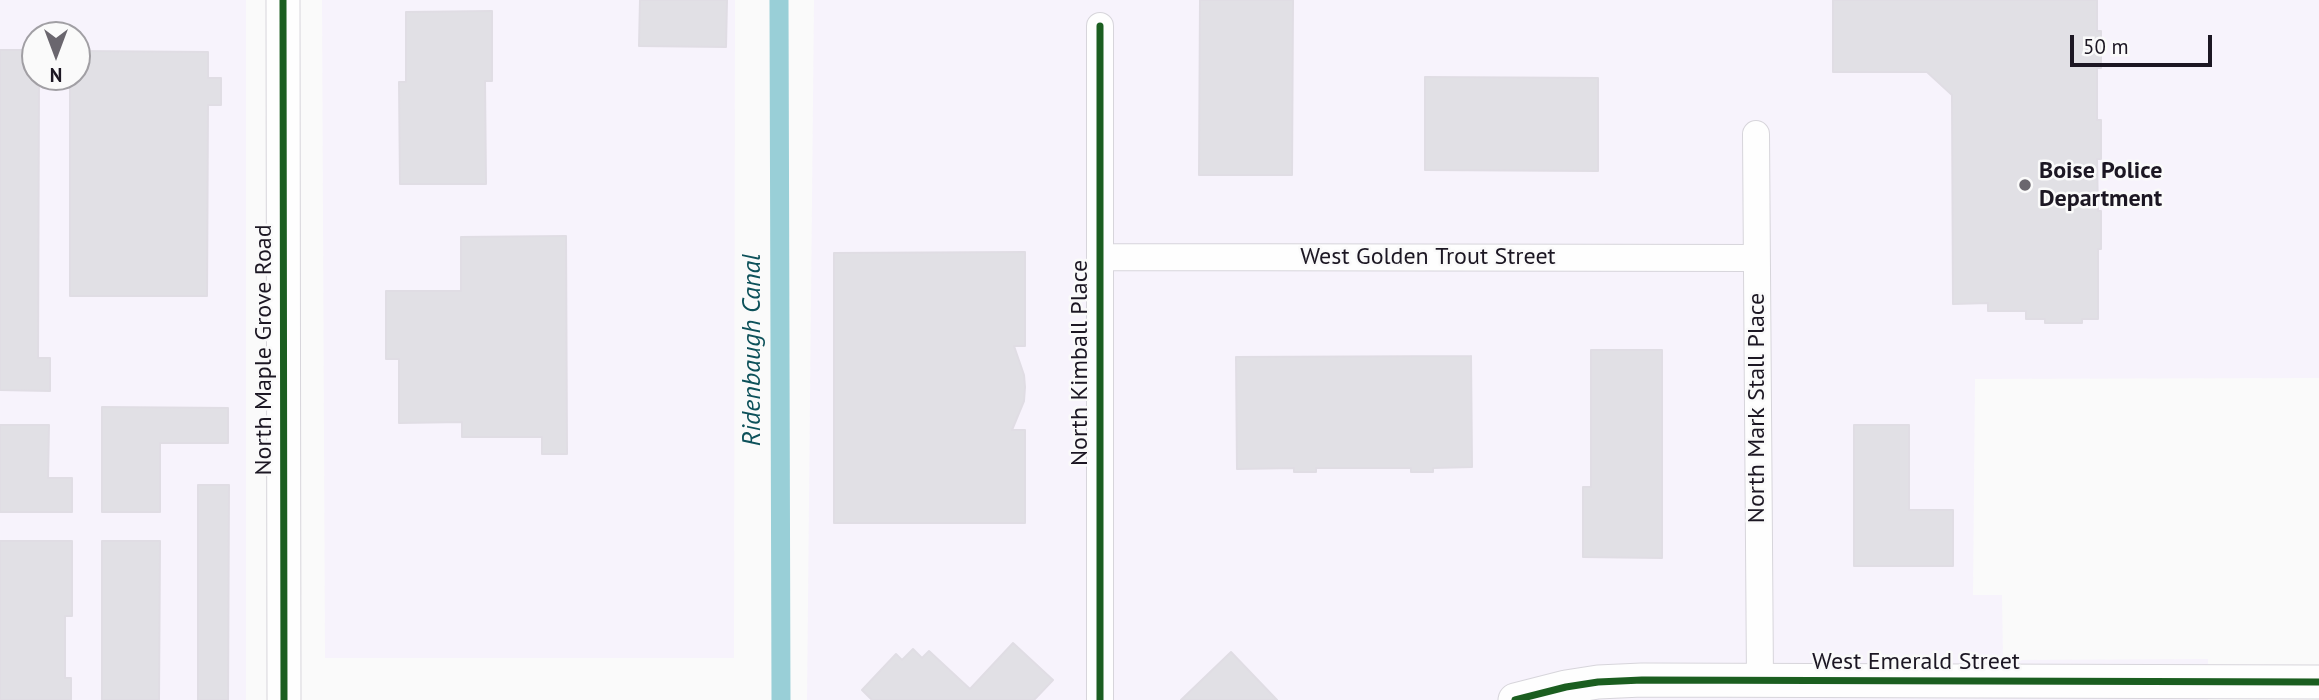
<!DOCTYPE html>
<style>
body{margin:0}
#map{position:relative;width:2319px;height:700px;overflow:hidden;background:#fafafa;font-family:"PT Sans",sans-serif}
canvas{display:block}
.north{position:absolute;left:21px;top:21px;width:70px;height:70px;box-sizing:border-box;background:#fafafa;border:2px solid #a19fa4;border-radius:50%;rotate:180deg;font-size:19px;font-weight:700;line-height:28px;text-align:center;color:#1c1723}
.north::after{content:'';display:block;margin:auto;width:24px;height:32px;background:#6a666e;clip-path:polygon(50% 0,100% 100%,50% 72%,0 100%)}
.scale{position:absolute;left:2070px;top:35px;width:142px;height:32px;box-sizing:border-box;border:4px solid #1c1723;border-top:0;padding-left:9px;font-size:21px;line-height:24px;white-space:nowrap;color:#1c1723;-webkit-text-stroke:5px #fafafa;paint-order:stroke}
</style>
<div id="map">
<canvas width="2319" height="700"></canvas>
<div class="north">N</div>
<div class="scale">50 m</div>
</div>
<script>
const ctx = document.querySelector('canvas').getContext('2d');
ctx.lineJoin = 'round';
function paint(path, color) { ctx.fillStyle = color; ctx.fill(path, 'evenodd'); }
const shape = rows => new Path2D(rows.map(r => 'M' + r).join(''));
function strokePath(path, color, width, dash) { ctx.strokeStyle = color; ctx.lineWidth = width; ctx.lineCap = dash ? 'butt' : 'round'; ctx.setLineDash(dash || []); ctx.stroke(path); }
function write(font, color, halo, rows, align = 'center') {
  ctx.font = font + ' "PT Sans",sans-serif'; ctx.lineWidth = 5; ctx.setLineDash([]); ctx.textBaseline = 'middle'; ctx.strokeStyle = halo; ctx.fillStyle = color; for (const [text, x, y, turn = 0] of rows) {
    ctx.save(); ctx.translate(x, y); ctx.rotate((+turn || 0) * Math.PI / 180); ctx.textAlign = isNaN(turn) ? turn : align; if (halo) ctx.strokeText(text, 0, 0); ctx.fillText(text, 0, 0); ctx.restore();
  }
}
const built = shape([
 [0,0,246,0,246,700,0,700],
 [35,35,77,35,77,77,35,77],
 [322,0,735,0,734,658,325,658],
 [814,0,2319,0,2319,378,1975,379,1973,595,2002,595,2003,660,2208,659,2208,700,807,700]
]);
const canal = shape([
 [779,0,781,700]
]);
const building = shape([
 [640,0,727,0,726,47,639,46,640,0],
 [1200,0,1293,0,1292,175,1199,175,1200,0],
 [1833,0,2097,0,2097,31,2101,31,2101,68,2097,68,2097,120,2101,120,2101,159,2097,159,2098,211,2101,211,2101,249,2098,249,2098,319,2082,319,2082,323,2045,323,2045,319,2026,319,2026,311,1988,311,1988,303,1953,304,1952,95,1927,72,1833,72,1833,0],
 [492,11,492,81,485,81,486,184,400,184,399,82,406,82,406,12,492,11],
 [0,50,35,50,35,77,39,77,38,358,50,358,50,391,0,390,0,50],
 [77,51,208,52,208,78,221,78,221,105,208,105,207,296,70,296,70,77,77,77,77,51],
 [1425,77,1598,78,1598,171,1425,170,1425,77],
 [566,236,567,454,542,454,542,437,462,437,462,422,399,423,399,359,386,359,386,291,461,291,461,237,566,236],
 [1025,252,1025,346,1014,346,1024,375,1025,387,1024,401,1012,430,1025,430,1025,523,834,523,834,253,1025,252],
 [1591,350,1662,350,1662,558,1583,557,1583,487,1591,487,1591,350],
 [1471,356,1472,467,1433,468,1433,472,1411,472,1411,468,1316,468,1316,472,1294,472,1294,468,1237,469,1236,357,1471,356],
 [102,407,228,408,228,443,160,443,160,512,102,512,102,407],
 [0,425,49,425,48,478,72,478,72,512,0,512,0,425],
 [1854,425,1909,425,1909,510,1953,510,1953,566,1854,566,1854,425],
 [198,485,229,485,228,700,198,700,198,485],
 [0,541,72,541,72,616,65,616,65,678,71,678,71,700,0,700,0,541],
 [102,541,160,541,159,700,102,700,102,541],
 [1013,643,1053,680,1034,700,872,700,862,690,896,654,902,660,913,649,922,658,929,651,970,689,1013,643],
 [1231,652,1277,700,1181,700,1231,652]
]);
const minor = shape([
 [1100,26,1100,700],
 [1756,134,1760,681],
 [1100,257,1756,258]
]);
const major = shape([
 [283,0,284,700],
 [1515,700,1566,687,1598,682,1642,680,2319,682]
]);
const cycleway = shape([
 [283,0,284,700],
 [1100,26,1100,700],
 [1515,700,1566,687,1598,682,1642,680,2319,682]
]);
const markers = [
 [2025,185,7,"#6a666e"]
];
const poiNames = [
 ["Boise Police",2039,171],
 ["Department",2039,199]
];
const streetNames = [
 ["West Golden Trout Street",1428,257],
 ["North Maple Grove Road",264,350,-90],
 ["North Kimball Place",1080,363,-90],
 ["North Mark Stall Place",1757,408,-90],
 ["West Emerald Street",1916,662]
];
const waterNames = [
 ["Ridenbaugh Canal",753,350,-90]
];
paint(built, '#f7f3fc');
strokePath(canal, '#99cfd7', 19);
paint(building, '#e1e0e5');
strokePath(building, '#e0dde4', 2);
strokePath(minor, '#d7d5db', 28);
strokePath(major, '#d7d5db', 35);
strokePath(minor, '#fefefe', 26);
strokePath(major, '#fefefe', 33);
strokePath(cycleway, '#1b5e20', 7);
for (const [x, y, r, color] of markers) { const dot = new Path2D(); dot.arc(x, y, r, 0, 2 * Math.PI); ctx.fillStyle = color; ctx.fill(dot); strokePath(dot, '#fafafa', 2.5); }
write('bold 24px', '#1c1723', '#fafafa', poiNames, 'left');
write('24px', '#1c1723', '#fafafa', streetNames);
write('italic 26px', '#0d515a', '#fafafa', waterNames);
</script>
